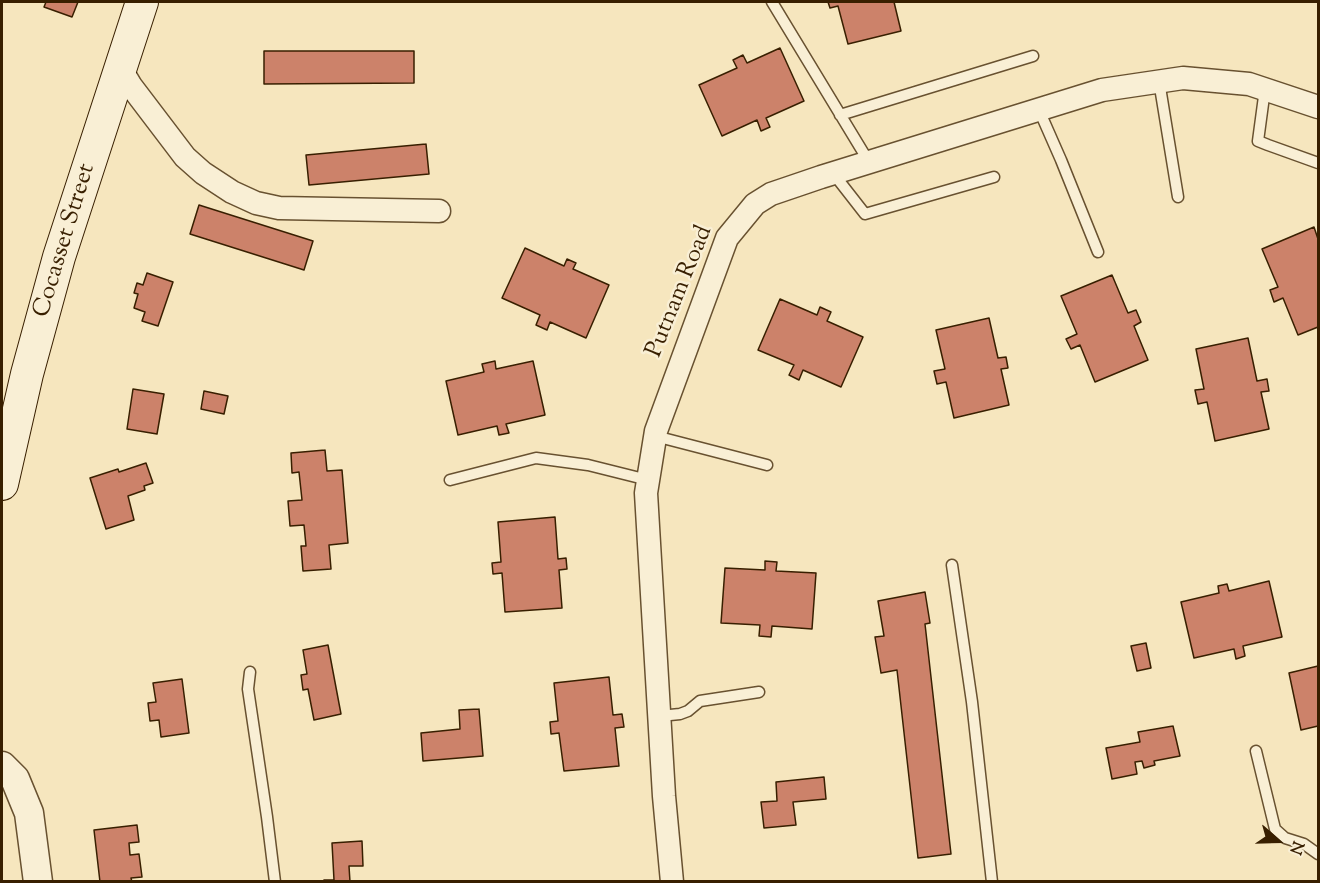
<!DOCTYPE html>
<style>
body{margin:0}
#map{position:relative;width:1320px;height:883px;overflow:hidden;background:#f6e6be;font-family:"Sorts Mill Goudy",serif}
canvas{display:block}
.frame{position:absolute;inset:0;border:3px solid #381f00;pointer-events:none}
.north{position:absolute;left:1248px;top:811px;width:60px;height:60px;-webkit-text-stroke:4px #f9efd5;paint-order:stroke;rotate:110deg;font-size:16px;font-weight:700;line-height:24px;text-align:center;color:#381f00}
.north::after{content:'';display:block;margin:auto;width:21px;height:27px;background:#381f00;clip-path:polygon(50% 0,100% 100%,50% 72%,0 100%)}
</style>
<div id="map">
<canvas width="1320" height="883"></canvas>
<div class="frame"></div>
<div class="north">N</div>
</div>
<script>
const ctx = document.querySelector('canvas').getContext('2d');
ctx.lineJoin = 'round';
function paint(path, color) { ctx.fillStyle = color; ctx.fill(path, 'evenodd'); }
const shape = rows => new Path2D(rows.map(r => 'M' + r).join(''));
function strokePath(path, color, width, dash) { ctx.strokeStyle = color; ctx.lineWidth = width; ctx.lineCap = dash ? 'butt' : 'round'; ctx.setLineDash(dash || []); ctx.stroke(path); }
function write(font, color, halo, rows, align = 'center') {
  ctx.font = font + ' "Sorts Mill Goudy",serif'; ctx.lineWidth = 5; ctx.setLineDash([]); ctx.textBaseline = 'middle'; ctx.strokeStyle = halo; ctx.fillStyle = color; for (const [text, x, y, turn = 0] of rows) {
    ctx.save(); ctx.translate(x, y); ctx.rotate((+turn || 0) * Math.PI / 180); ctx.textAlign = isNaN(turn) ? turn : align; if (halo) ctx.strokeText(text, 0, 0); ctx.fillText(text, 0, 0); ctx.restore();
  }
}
const building = shape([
 [46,2,78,2,72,17,44,7,46,2],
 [828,2,894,2,901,31,848,44,838,6,830,8,828,2],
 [780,48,804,101,766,118,770,127,761,131,757,120,722,136,699,85,737,68,733,60,743,55,747,63,780,48],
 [264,51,414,51,414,83,264,84,264,51],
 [426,144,429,174,309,185,306,155,426,144],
 [199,205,313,241,304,270,190,234,199,205],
 [1314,227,1318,239,1318,327,1298,335,1283,298,1274,302,1270,290,1278,287,1262,249,1314,227],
 [525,248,564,266,567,259,576,263,573,269,609,285,586,338,550,322,547,330,536,325,540,315,502,298,525,248],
 [147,273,173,282,158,326,142,321,145,312,134,308,138,294,134,293,137,283,143,285,147,273],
 [1112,275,1128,313,1136,310,1141,322,1134,326,1148,360,1095,382,1080,345,1071,349,1066,339,1077,334,1061,296,1112,275],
 [780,299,817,315,820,307,831,312,827,321,863,337,841,387,803,370,799,380,789,375,794,365,758,350,780,299],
 [989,318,998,358,1006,357,1008,368,1001,369,1009,405,954,418,946,382,937,384,934,371,945,369,936,330,989,318],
 [1248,338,1257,381,1267,379,1269,391,1261,392,1269,429,1215,441,1207,402,1198,404,1195,390,1204,389,1196,349,1248,338],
 [495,361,496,369,533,361,545,415,506,424,509,433,499,435,497,426,458,435,446,381,484,372,482,364,495,361],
 [133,389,164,394,157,434,127,429,133,389],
 [204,391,228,396,224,414,201,409,204,391],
 [325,450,327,471,342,470,348,543,329,545,331,569,303,571,301,546,306,546,304,525,290,526,288,501,302,500,299,472,292,473,291,453,325,450],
 [146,463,153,483,144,486,145,490,128,496,134,520,106,529,90,478,118,469,119,472,146,463],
 [555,517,558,559,566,558,567,569,559,570,562,608,505,612,502,573,493,574,492,563,501,562,498,522,555,517],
 [765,561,777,562,776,571,816,573,812,629,772,626,771,637,759,636,760,625,721,623,725,568,765,570,765,561],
 [1269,581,1282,637,1243,646,1245,656,1236,659,1234,649,1194,658,1181,602,1219,593,1218,586,1227,584,1229,591,1269,581],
 [925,592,930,623,925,624,951,854,918,858,897,670,881,673,875,637,884,636,878,601,925,592],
 [1146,643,1151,668,1137,671,1131,646,1146,643],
 [328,645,341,714,314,720,308,689,303,690,301,675,307,674,303,650,328,645],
 [1318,666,1318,726,1301,730,1289,673,1318,666],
 [609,677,613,715,622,714,624,727,615,728,619,766,564,771,559,733,551,734,550,722,558,721,554,683,609,677],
 [182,679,189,733,161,737,159,720,150,721,148,703,156,702,153,683,182,679],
 [479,709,483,756,423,761,421,733,460,729,459,710,479,709],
 [1173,726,1180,756,1154,761,1155,765,1144,768,1142,761,1135,762,1137,774,1112,779,1106,748,1140,742,1138,732,1173,726],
 [824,777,826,799,793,802,796,825,764,828,761,802,777,801,776,782,824,777],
 [137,825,139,842,129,843,130,855,139,854,142,877,131,878,132,882,100,882,94,830,137,825],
 [362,841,363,866,349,866,350,882,325,882,324,880,334,880,332,843,362,841]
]);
const service = shape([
 [772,2,869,162],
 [1159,81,1178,197],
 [1265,89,1258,141,1268,145,1318,163],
 [1039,110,1061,160,1098,252],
 [840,115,1033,56],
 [833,173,865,214,994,177],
 [655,436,767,465],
 [450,480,536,458,588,465,648,480],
 [952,565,972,702,992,882],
 [250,672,248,689,267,817,275,882],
 [660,716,680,714,688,711,700,701,759,692],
 [1256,751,1275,829,1285,838,1304,844,1318,854]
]);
const minor = shape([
 [121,69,131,86,185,157,203,173,232,192,256,203,279,208,439,211],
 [672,882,664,796,646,493,656,431,727,238,755,204,771,194,821,177,1102,90,1183,78,1249,84,1318,107]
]);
const tertiary = shape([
 [2,766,15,779,29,813,38,882]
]);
const secondary = shape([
 [2,484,27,374,59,257,142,2]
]);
const streetNames = [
 ["Cocasset Street",66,241,-73],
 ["Putnam Road",681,292,-68]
];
paint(building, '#cc826a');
strokePath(building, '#381f00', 1.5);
strokePath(service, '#685130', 13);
strokePath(minor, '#685130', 25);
strokePath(tertiary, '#685130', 31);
strokePath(secondary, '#381f00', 34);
strokePath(service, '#f9efd5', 10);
strokePath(minor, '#f9efd5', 22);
strokePath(tertiary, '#f9efd5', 28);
strokePath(secondary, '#f9efd5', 32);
write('24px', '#381f00', '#f9efd5', streetNames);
</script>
